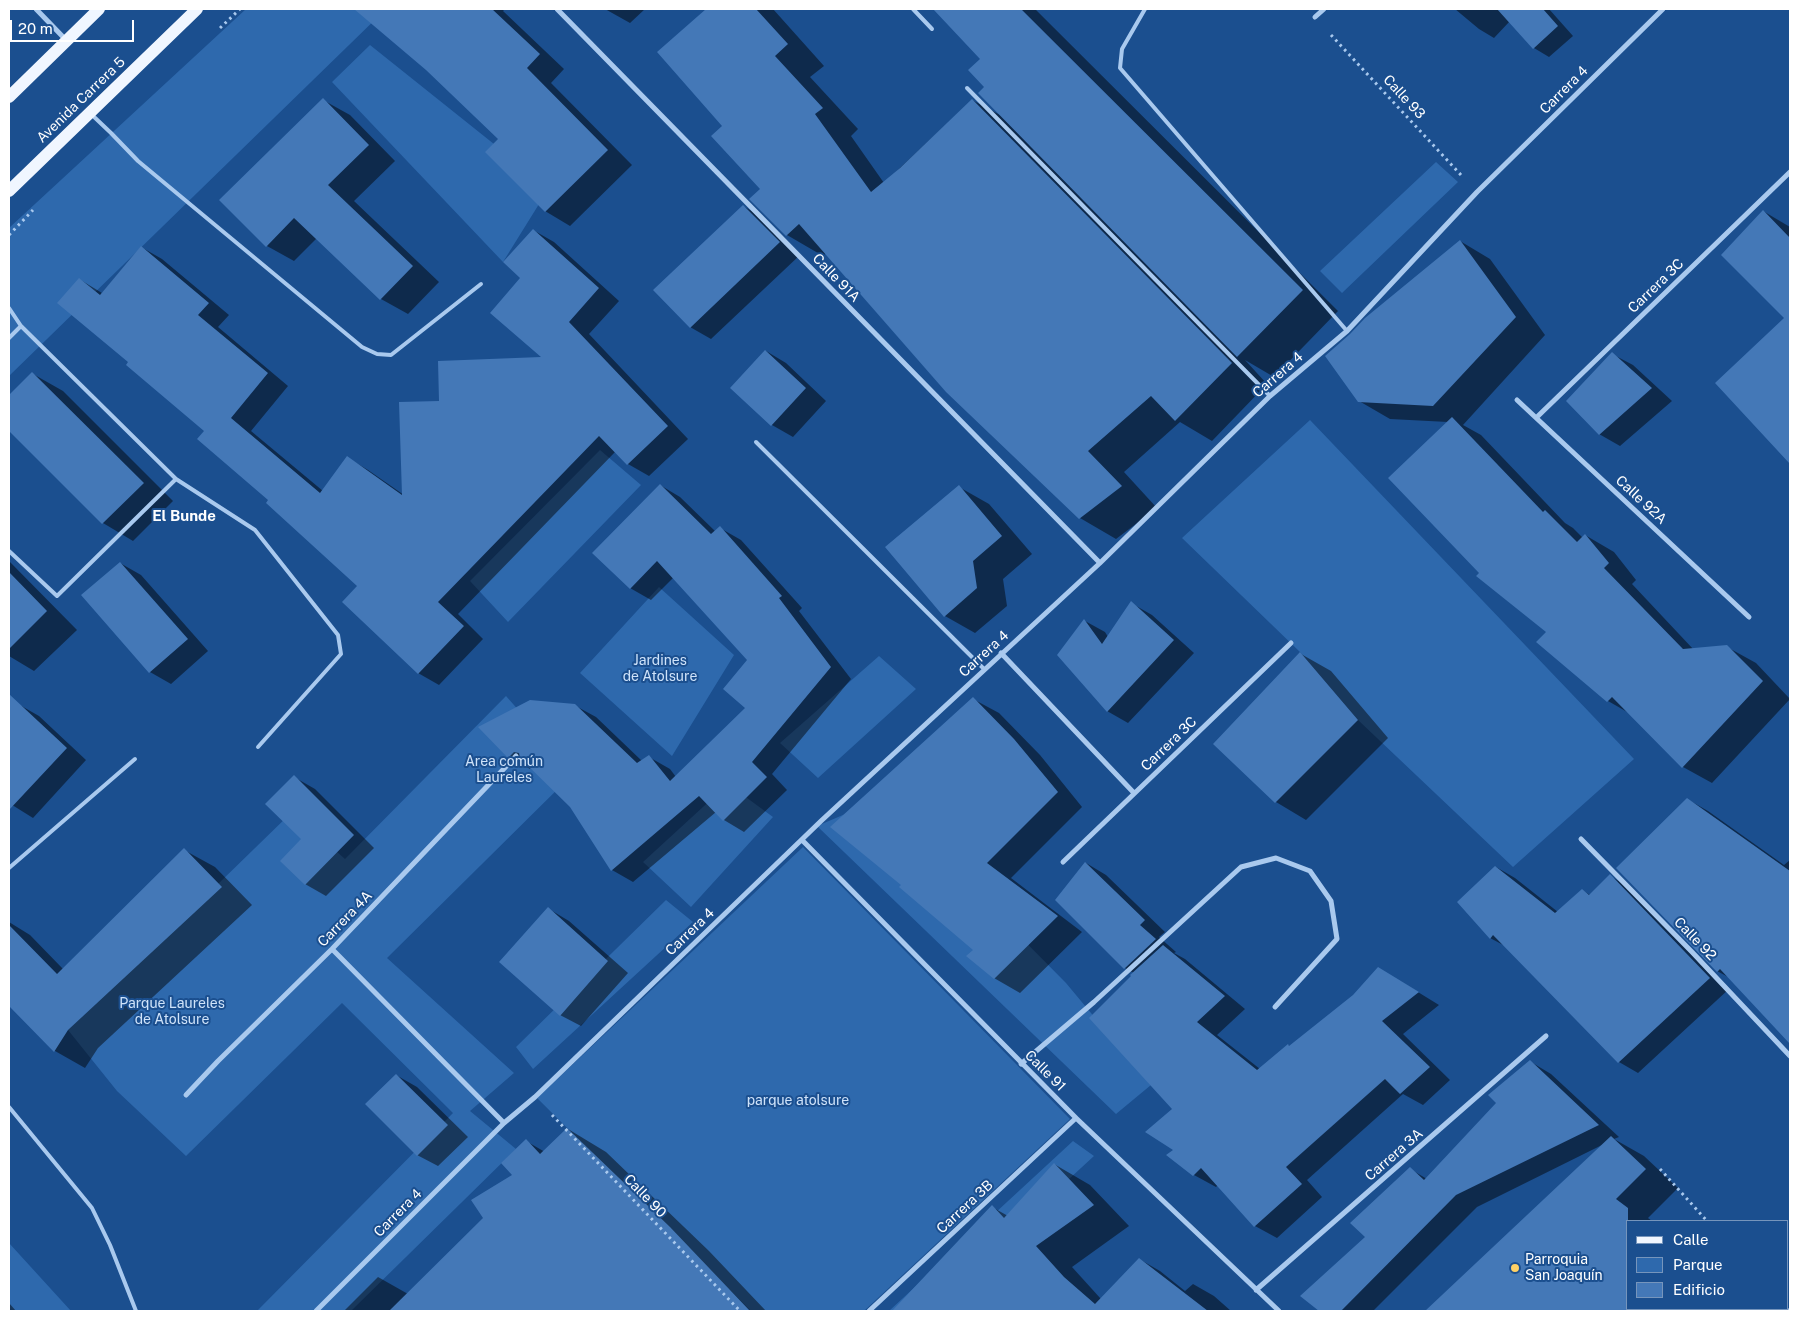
<!DOCTYPE html>
<meta charset="utf-8">
<style>
body{margin:0}
#map{position:relative;width:1799px;height:1320px;overflow:hidden;background:#1b4f8f;font-family:"Public Sans",sans-serif}
canvas{display:block}
.frame{position:absolute;inset:0;border:10px solid #fff;pointer-events:none}
.legend{position:absolute;left:1626px;top:1220px;width:162px;height:90px;box-sizing:border-box;background:#1b4f8f;border:1px solid #7695bc;margin:0;padding:6px 9px;list-style:none;font-size:15px;color:#fff}
.legend li{display:flex;align-items:center;gap:10px;height:25px}
.legend b{width:25px;border:1px solid #7695bc}
.scale{position:absolute;left:10px;top:20px;width:124px;height:22px;box-sizing:border-box;border:2px solid #fff;border-top:0;padding-left:6px;font-size:15px;line-height:18px;white-space:nowrap;color:#fff;-webkit-text-stroke:4px #1b4f8f;paint-order:stroke}
</style>
<div id="map">
<canvas width="1799" height="1320"></canvas>
<div class="frame"></div>
<ul class="legend">
<li><b style="height:6px;background:#f0f6ff"></b>Calle</li>
<li><b style="height:14px;background:#2e69ad"></b>Parque</li>
<li><b style="height:14px;background:#4478b7"></b>Edificio</li>
</ul>
<div class="scale">20 m</div>
</div>
<script>
const ctx = document.querySelector('canvas').getContext('2d');
ctx.lineJoin = 'round';
function paint(path, color) { ctx.fillStyle = color; ctx.fill(path, 'evenodd'); }
const shape = rows => new Path2D(rows.map(r => 'M' + r).join(''));
function strokePath(path, color, width, dash) { ctx.strokeStyle = color; ctx.lineWidth = width; ctx.lineCap = dash ? 'butt' : 'round'; ctx.setLineDash(dash || []); ctx.stroke(path); }
function write(font, color, halo, rows, align = 'center') {
  ctx.font = font + ' "Public Sans",sans-serif'; ctx.lineWidth = 4; ctx.setLineDash([]); ctx.textBaseline = 'middle'; ctx.strokeStyle = halo; ctx.fillStyle = color; for (const [text, x, y, turn = 0] of rows) {
    ctx.save(); ctx.translate(x, y); ctx.rotate((+turn || 0) * Math.PI / 180); ctx.textAlign = isNaN(turn) ? turn : align; if (halo) ctx.strokeText(text, 0, 0); ctx.fillText(text, 0, 0); ctx.restore();
  }
}
const green = shape([
 [246,9,386,9,9,376,9,228],
 [370,45,549,188,503,262,332,82],
 [1436,162,1458,182,1342,293,1320,271],
 [1310,420,1634,759,1513,867,1358,720,1300,652,1182,538],
 [600,450,641,485,508,622,470,581],
 [659,587,734,655,672,756,580,673],
 [879,656,916,689,818,778,780,743],
 [506,696,574,773,387,958,514,1073,470,1111,516,1149,351,1311,257,1311,453,1113,342,1003,186,1156,117,1091,68,1030,292,812,345,859],
 [728,784,773,817,691,907,643,862],
 [883,798,1066,983,1151,1085,1116,1114,817,826],
 [803,847,1070,1119,864,1311,751,1311,537,1098],
 [666,900,693,922,533,1069,516,1047],
 [1073,1141,1094,1156,926,1311,889,1311],
 [9,1243,71,1311,9,1311]
]);
const shadow = shape([
 [356,9,505,9,503,11,564,69,551,83,632,165,570,226,545,211,500,139,427,69],
 [605,9,645,9,630,23],
 [707,9,773,9,824,66,810,77,858,129,851,136,884,183,972,100,1002,116,986,87,982,59,935,9,1035,9,1338,311,1274,377,1245,360,1267,384,1212,441,1180,422,1124,472,1157,508,1116,539,1080,518,826,253,823,256,787,235,751,199,762,189,724,126,659,52],
 [1455,9,1549,9,1573,36,1549,57,1534,48,1510,21,1494,38,1479,29],
 [323,100,350,115,395,161,354,201,439,282,408,314,381,299,317,238,294,261,267,246],
 [743,206,764,218,800,255,711,339,690,327],
 [1763,211,1790,227,1790,462,1717,383,1786,318],
 [533,230,554,242,619,301,589,334,688,439,649,476,628,464,616,451,458,614,483,639,439,685,418,673,359,586,270,500,206,431,130,362,79,279,102,293,141,247,162,259,229,315,218,327,288,386,251,431,323,491,348,458,368,470,404,495,440,402,544,358,522,277],
 [1460,241,1490,259,1545,335,1463,425,1481,435,1565,523,1573,528,1583,538,1585,535,1614,552,1636,580,1632,584,1694,650,1727,647,1756,663,1790,699,1712,783,1683,767,1629,713,1608,701,1548,632,1481,573,1448,422,1390,419,1359,401],
 [766,351,786,363,826,401,793,437,772,425],
 [1612,354,1633,365,1672,401,1620,446,1599,434],
 [33,374,63,391,173,501,133,541,103,523,9,430,9,397],
 [660,485,680,497,716,532,720,528,741,540,802,608,799,611,851,679,772,774,787,790,744,832,724,820,716,812,633,882,612,870,571,807,531,767,530,769,509,757,480,727,574,705,596,717,642,761,649,757,670,769,676,777,747,708,749,660,674,577,651,600,630,588],
 [959,487,989,504,1032,554,1003,579,1007,606,975,633,945,616],
 [9,561,77,630,34,671,9,656],
 [120,563,141,575,208,651,171,684,150,672],
 [1131,603,1152,615,1194,653,1128,723,1107,711,1085,621,1105,632,1108,637],
 [1301,654,1331,671,1388,738,1306,820,1276,802,1214,744],
 [973,699,999,713,1040,755,1082,807,1011,878,1082,932,1020,993,994,978,975,949],
 [18,704,39,716,86,760,33,818,9,803,9,714],
 [294,777,315,789,374,848,326,896,305,884,303,839],
 [1687,799,1708,811,1784,865,1790,860,1790,1038,1781,1033,1730,978,1717,971],
 [184,850,215,867,252,905,98,1048,85,1068,55,1051,9,1004,9,922,30,935,63,969],
 [1086,863,1106,875,1165,932,1159,937,1176,952,1174,953,1185,959,1245,1009,1217,1035,1260,1069,1288,1045,1290,1047,1400,981,1439,1005,1403,1034,1450,1080,1423,1105,1403,1094,1307,1180,1322,1197,1277,1238,1255,1226,1218,1185,1216,1187,1194,1175,1175,1149,1174,1109,1134,973,1125,968],
 [1496,867,1515,878,1558,912,1582,890,1590,895,1610,876,1629,887,1729,989,1638,1073,1619,1062,1507,947,1490,938],
 [549,909,569,921,628,973,581,1026,560,1015],
 [1531,1062,1551,1074,1619,1137,1614,1139,1644,1156,1678,1188,1648,1218,1652,1221,1628,1221,1628,1309,1770,1309,1772,1311,1427,1311,1602,1145,1477,1207,1373,1311,1321,1311,1302,1296,1367,1237,1410,1169,1427,1179,1497,1103],
 [396,1075,417,1087,468,1137,438,1166,417,1155],
 [568,1129,606,1152,709,1251,766,1311,344,1311,378,1277,408,1294,484,1218,514,1175,526,1141,545,1152],
 [1054,1164,1090,1185,1129,1226,1072,1267,1101,1299,1114,1311,895,1310,992,1207,1008,1216],
 [1139,1259,1160,1271,1185,1291,1193,1284,1214,1296,1231,1311,1122,1311,1104,1296],
 [9,1303,16,1311,9,1311]
]);
const building = shape([
 [354,9,492,9,540,54,527,68,608,150,545,212,485,152,498,139,426,70],
 [706,9,756,9,788,44,775,56,823,108,815,114,871,192,900,168,972,99,1232,363,1175,421,1151,396,1088,451,1122,486,1079,519,946,392,799,224,786,236,749,199,760,189,711,136,722,126,657,52],
 [933,9,1021,9,1303,290,1237,357,978,93,984,87,968,70,980,59],
 [1497,9,1543,9,1558,26,1533,49],
 [323,98,369,145,328,185,413,266,380,300,294,218,266,247,219,200],
 [743,205,780,242,690,328,653,290],
 [1763,210,1790,238,1790,464,1715,383,1784,318,1721,255],
 [533,229,599,288,569,322,668,426,627,465,599,436,438,602,464,626,418,674,342,602,357,586,266,503,268,500,197,439,204,431,126,365,128,362,57,303,79,278,100,295,141,246,209,303,198,315,268,373,231,418,320,493,347,456,402,495,399,402,439,401,438,361,541,357,490,313,520,278,503,262],
 [1460,240,1516,317,1433,406,1358,402,1325,356,1350,334,1365,318],
 [765,350,806,388,771,426,730,388],
 [1612,352,1652,388,1599,435,1566,401],
 [32,372,144,483,102,524,9,431,9,395],
 [1452,417,1543,512,1545,510,1577,542,1585,534,1609,563,1604,568,1683,649,1727,645,1763,681,1682,768,1612,697,1607,702,1536,642,1546,632,1476,576,1479,573,1388,478],
 [660,484,711,534,720,526,782,596,779,598,831,667,752,762,767,777,723,821,699,796,611,871,570,807,520,758,519,753,514,752,508,758,478,727,530,700,575,704,637,763,649,755,670,781,745,708,723,689,747,660,657,561,630,589,592,553],
 [959,485,1002,536,973,561,977,588,944,617,885,547],
 [120,562,188,639,149,673,81,595],
 [9,572,47,611,9,649],
 [1131,601,1174,640,1107,712,1057,655,1084,619,1102,644],
 [1300,652,1358,720,1275,803,1213,744],
 [9,694,67,748,9,810],
 [973,697,1014,739,1058,792,987,863,1058,916,994,979,966,956,973,950,899,887,901,885,830,827],
 [294,775,354,835,305,885,280,861,301,839,265,804],
 [1687,798,1790,871,1790,1044,1720,969,1717,972,1616,868],
 [184,848,222,887,68,1030,54,1052,9,1006,9,925,57,974],
 [1085,862,1145,920,1140,925,1156,939,1124,969,1055,900],
 [1495,866,1555,913,1582,889,1589,895,1610,874,1710,978,1618,1063,1493,935,1490,939,1457,902],
 [548,907,608,961,560,1016,499,962],
 [1163,945,1225,996,1197,1022,1257,1070,1288,1044,1289,1046,1353,995,1378,967,1419,992,1382,1021,1430,1067,1400,1094,1385,1079,1286,1167,1302,1184,1254,1227,1201,1168,1193,1176,1166,1155,1173,1150,1145,1132,1172,1109,1089,1018,1131,976,1130,975],
 [1530,1060,1599,1125,1456,1195,1341,1311,1319,1311,1300,1296,1365,1237,1350,1223,1410,1167,1424,1180,1496,1103,1488,1095],
 [396,1074,448,1125,417,1156,365,1104],
 [567,1128,670,1227,750,1311,389,1311,483,1218,471,1200,512,1175,501,1163,526,1139,540,1154],
 [1611,1136,1646,1169,1616,1199,1628,1208,1628,1311,1425,1311],
 [1054,1163,1094,1205,1036,1246,1064,1277,1095,1304,1139,1258,1208,1311,892,1311,992,1205,1004,1218]
]);
const path = shape([
 [220,28,240,9],
 [1331,35,1461,175],
 [9,235,33,210],
 [552,1115,740,1311],
 [1660,1169,1707,1221],
 [1787,1309,1789,1311]
]);
const service = shape([
 [913,9,932,29],
 [1145,9,1122,49,1120,68,1347,331],
 [967,88,1270,396],
 [91,114,111,133,138,161,362,347,377,354,391,355,481,284],
 [9,308,21,326,176,479,57,596,9,551],
 [9,338,21,326],
 [756,442,984,669],
 [176,479,255,530,338,635,341,654,258,747],
 [9,868,135,759],
 [9,1107,92,1208,110,1245,136,1311]
]);
const minor = shape([
 [36,9,66,40],
 [557,9,1100,563],
 [1315,17,1324,9],
 [1517,400,1749,617],
 [1537,417,1790,172],
 [1001,653,1134,793],
 [1581,839,1692,952,1790,1056],
 [802,840,1076,1118,1279,1311],
 [1063,862,1291,643],
 [332,949,504,1123],
 [1021,1064,1094,1002,1241,867,1276,858,1310,871,1331,901,1337,939,1275,1007],
 [186,1095,218,1061,332,949,516,756],
 [1256,1290,1546,1036],
 [316,1311,504,1123,535,1097,821,821,1100,563,1270,396,1347,331,1477,192,1663,9],
 [869,1311,1076,1118]
]);
const primary = shape([
 [9,97,99,9],
 [9,191,197,9]
]);
const markers = [
 [1515,1268,5,"#ffd166"]
];
const streetNames = [
 ["Carrera 4",1564,90,-45],
 ["Calle 93",1404,97,47],
 ["Avenida Carrera 5",81,100,-44],
 ["Calle 91A",836,278,46],
 ["Carrera 3C",1656,286,-44],
 ["Carrera 4",1278,375,-41],
 ["Calle 92A",1641,500,43],
 ["Carrera 4",984,654,-42],
 ["Carrera 3C",1169,744,-44],
 ["Carrera 4A",345,919,-46],
 ["Carrera 4",690,932,-44],
 ["Calle 92",1695,939,46],
 ["Calle 91",1045,1071,45],
 ["Carrera 3A",1394,1155,-41],
 ["Calle 90",645,1196,46],
 ["Carrera 3B",965,1207,-43],
 ["Carrera 4",398,1213,-45]
];
const parkNames = [
 ["Jardines",660,661],
 ["de Atolsure",660,677],
 ["Area común",504,762],
 ["Laureles",504,778],
 ["Parque Laureles",172,1004],
 ["de Atolsure",172,1020],
 ["parque atolsure",798,1101]
];
const poiNames = [
 ["Parroquia",1525,1260],
 ["San Joaquín",1525,1276]
];
const neighbourhoodNames = [
 ["El Bunde",184,516]
];
paint(green, '#2e69ad');
paint(shadow, '#0007');
paint(building, '#4478b7');
strokePath(path, '#a9c9ee', 3, [2.5, 4]);
strokePath(service, '#a9c9ee', 4);
strokePath(minor, '#a9c9ee', 5);
strokePath(primary, '#f0f6ff', 12);
for (const [x, y, r, color] of markers) { const dot = new Path2D(); dot.arc(x, y, r, 0, 2 * Math.PI); ctx.fillStyle = color; ctx.fill(dot); strokePath(dot, '#1b4f8f', 2); }
write('14px', '#fff', '#1b4f8f', streetNames);
write('14px', '#cfe3fa', '#1b4f8f', parkNames);
write('14px', '#fff', '#1b4f8f', poiNames, 'left');
write('bold 15px', '#fff', '#1b4f8f', neighbourhoodNames);
</script>
